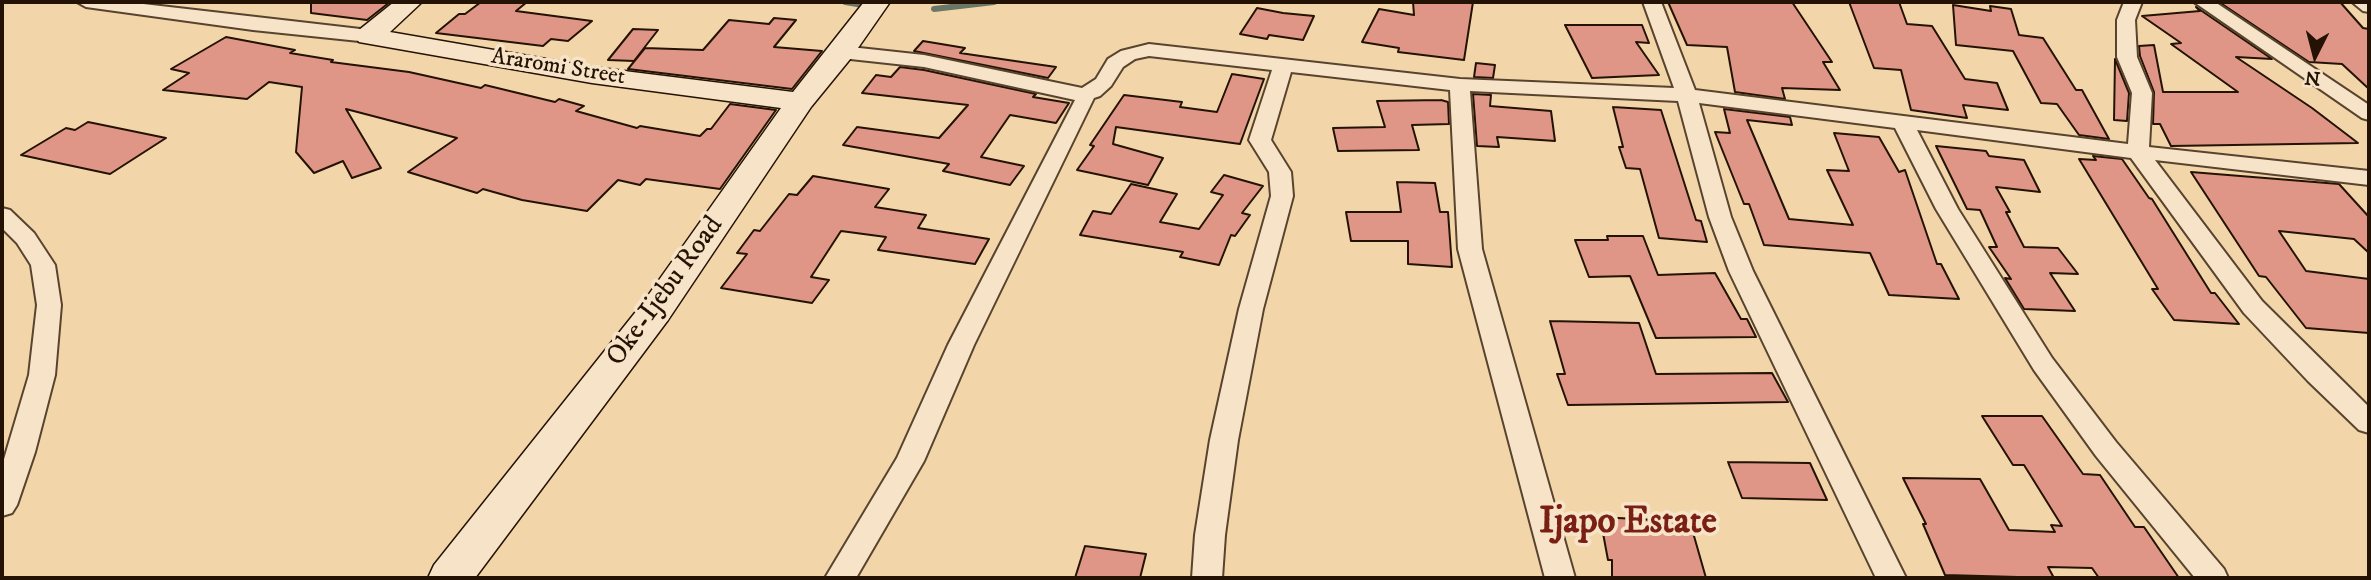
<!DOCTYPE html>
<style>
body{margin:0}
#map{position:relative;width:2371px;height:580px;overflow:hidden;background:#f2d6aa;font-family:"IM FELL DW Pica",serif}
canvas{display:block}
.frame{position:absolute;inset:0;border:4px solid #241305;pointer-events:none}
.north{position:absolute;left:2280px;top:21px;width:70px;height:70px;-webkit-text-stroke:5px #f7e4c8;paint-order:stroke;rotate:186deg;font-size:19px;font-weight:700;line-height:28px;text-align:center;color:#241305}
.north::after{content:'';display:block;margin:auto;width:24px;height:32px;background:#241305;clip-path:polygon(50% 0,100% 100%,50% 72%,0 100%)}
</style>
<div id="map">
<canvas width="2371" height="580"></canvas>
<div class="frame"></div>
<div class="north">N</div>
</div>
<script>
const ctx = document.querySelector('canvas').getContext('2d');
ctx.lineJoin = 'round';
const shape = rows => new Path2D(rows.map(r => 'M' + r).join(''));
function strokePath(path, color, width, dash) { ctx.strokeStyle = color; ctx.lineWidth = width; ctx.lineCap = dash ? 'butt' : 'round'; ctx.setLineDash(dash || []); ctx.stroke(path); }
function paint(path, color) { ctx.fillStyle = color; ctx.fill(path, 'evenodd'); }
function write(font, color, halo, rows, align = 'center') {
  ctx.font = font + ' "IM FELL DW Pica",serif'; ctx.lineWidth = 7; ctx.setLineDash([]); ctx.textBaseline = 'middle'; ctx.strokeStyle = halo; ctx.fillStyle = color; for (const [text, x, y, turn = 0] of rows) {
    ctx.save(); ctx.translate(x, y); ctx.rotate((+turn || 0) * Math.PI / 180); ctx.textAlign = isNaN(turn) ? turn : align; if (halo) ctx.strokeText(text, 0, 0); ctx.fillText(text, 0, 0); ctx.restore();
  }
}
const stream = shape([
 [845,2,869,6],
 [934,9,994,2]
]);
const building = shape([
 [311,2,390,2,367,20,311,13,311,2],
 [481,2,527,2,516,11,592,21,568,41,551,39,543,46,436,33,459,14,465,14,481,2],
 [1413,2,1473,2,1464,60,1398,52,1399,48,1362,42,1379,9,1414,15,1413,2],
 [1668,2,1792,2,1832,62,1823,62,1840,90,1782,88,1785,99,1735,92,1727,47,1687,45,1668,2],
 [1849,2,1899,2,1907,24,1932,26,1965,79,1997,83,2008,110,1963,105,1967,118,1911,110,1901,70,1874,68,1849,2],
 [2219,2,2340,2,2363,28,2369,29,2369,89,2342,64,2309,62,2219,2],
 [1953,5,1991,11,1990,6,2011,9,2019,35,2043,38,2076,90,2082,90,2109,139,2079,135,2057,104,2041,103,2013,51,1956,45,1953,5],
 [2196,7,2272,59,2236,57,2312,108,2358,143,2171,146,2160,124,2153,124,2154,92,2140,56,2139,46,2154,45,2163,92,2238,92,2171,44,2181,43,2142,16,2200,11,2196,7],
 [1257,8,1283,13,1314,16,1303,40,1269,35,1267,39,1240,34,1257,8],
 [774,18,796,20,774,47,822,51,792,89,628,69,645,48,703,50,729,20,769,24,774,18],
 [1565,25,1642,25,1649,43,1636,42,1659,75,1592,78,1565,25],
 [633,29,658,30,634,61,608,60,633,29],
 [226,37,295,50,290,53,333,60,331,62,409,72,481,88,485,85,555,102,559,99,584,106,576,111,637,128,640,126,700,136,707,129,711,129,730,104,776,110,720,189,646,179,640,185,618,180,587,211,522,200,483,189,477,193,408,172,457,138,346,109,381,168,352,178,343,161,314,173,296,152,302,87,269,82,247,99,163,90,189,73,171,69,226,37],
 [923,41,965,48,960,53,1056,67,1048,78,914,51,923,41],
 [2115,59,2129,93,2127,121,2114,120,2115,59],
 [1476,63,1495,65,1493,78,1474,77,1476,63],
 [900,67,924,70,1036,94,1033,97,1069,103,1056,123,1010,115,981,157,1024,166,1010,185,943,171,949,164,843,145,857,127,939,138,968,105,862,93,876,75,891,77,900,67],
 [1232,74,1264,79,1240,144,1116,127,1113,144,1163,158,1148,185,1077,170,1094,146,1090,145,1124,95,1182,102,1180,107,1217,112,1232,74],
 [1473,94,1491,95,1490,106,1551,111,1555,141,1497,137,1499,147,1477,146,1473,94],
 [1441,100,1448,102,1449,124,1412,125,1419,150,1338,151,1333,128,1385,127,1377,101,1441,100],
 [1613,107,1661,110,1696,220,1701,221,1707,242,1659,238,1640,169,1626,168,1619,147,1623,147,1613,107],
 [1724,109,1790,117,1792,125,1747,120,1789,219,1853,225,1827,170,1849,171,1834,133,1879,137,1899,172,1905,170,1937,264,1941,264,1959,299,1889,295,1870,253,1764,245,1749,204,1744,204,1715,132,1730,133,1724,109],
 [88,122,93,123,166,138,110,174,21,155,66,128,75,130,88,122],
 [1936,146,1986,151,1989,156,2024,160,2040,192,1996,187,2010,212,2006,212,2024,247,2058,248,2078,274,2050,273,2075,311,2024,309,2005,278,2011,279,1989,247,1997,247,1980,210,1967,209,1936,146],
 [2093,156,2122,159,2149,198,2152,199,2211,293,2215,293,2239,324,2174,320,2152,289,2158,289,2079,159,2096,160,2093,156],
 [2191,172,2339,184,2369,217,2369,253,2354,239,2279,231,2306,271,2369,279,2369,333,2306,328,2266,277,2259,276,2191,172],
 [1224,175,1263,186,1242,213,1250,215,1235,236,1231,235,1219,265,1180,257,1183,252,1080,235,1093,211,1111,214,1131,184,1177,194,1160,222,1199,229,1223,195,1211,192,1224,175],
 [813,176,889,189,875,207,926,215,918,228,989,239,975,264,878,250,886,237,841,231,811,277,829,280,812,303,721,288,747,254,737,253,754,230,760,231,789,194,797,195,813,176],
 [1397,182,1435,183,1440,212,1448,212,1452,267,1408,264,1408,241,1351,241,1346,212,1401,212,1397,182],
 [1607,236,1643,236,1658,275,1715,273,1741,319,1747,319,1756,337,1656,338,1630,276,1589,277,1575,240,1608,240,1607,236],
 [1550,321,1639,323,1656,374,1772,373,1788,402,1568,405,1557,374,1565,374,1550,321],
 [1982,416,2042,416,2083,474,2100,475,2135,527,2144,527,2179,578,2099,578,2092,568,2048,567,2054,578,1945,575,1923,524,1926,524,1903,478,1980,479,2009,530,2055,532,2051,525,2062,526,2024,465,2013,465,1982,416],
 [1728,462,1810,463,1827,500,1742,498,1728,462],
 [1600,517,1690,522,1706,578,1612,578,1612,560,1608,560,1600,517],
 [1085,546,1146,554,1140,578,1075,578,1085,546]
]);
const street = shape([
 [77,2,126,2,369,30,378,36,369,42,253,30,86,7,77,2],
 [1643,2,1661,2,1695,90,2128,144,2132,93,2117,57,2117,20,2124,2,2142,2,2135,20,2137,57,2152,93,2149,147,2369,171,2369,185,2155,160,2262,301,2369,407,2369,433,2359,430,2308,381,2244,313,2131,158,1917,130,1958,209,2052,358,2116,442,2224,569,2228,578,2195,578,2096,456,2034,370,1936,209,1895,128,1699,103,1731,217,1753,271,1906,578,1876,578,1729,271,1709,217,1678,101,1470,91,1482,249,1575,578,1545,578,1458,249,1450,90,1291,72,1271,140,1291,172,1293,196,1263,309,1238,440,1225,535,1222,578,1192,578,1195,535,1210,440,1239,309,1271,196,1269,172,1249,140,1272,70,1149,56,1135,59,1123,67,1111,86,1100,96,1094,98,974,345,924,461,856,578,825,578,897,458,948,345,1075,100,924,67,841,58,834,56,831,52,834,48,841,46,924,55,1082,88,1096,79,1108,59,1121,51,1149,44,1460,79,1674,88,1643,2],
 [2194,2,2215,2,2369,105,2369,120,2362,118,2194,2],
 [2352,2,2369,2,2369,12,2363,11,2352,2],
 [2,208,10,210,34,233,55,265,61,305,55,375,35,452,17,505,12,513,2,516,2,466,29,375,37,305,31,265,17,243,2,228,2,208]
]);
const secondary = shape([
 [394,2,422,2,390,32,592,67,793,92,864,2,890,2,851,58,811,107,668,320,475,578,428,578,434,565,642,304,781,108,592,83,359,42,355,36,359,30,394,2]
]);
const farStreetnames = [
 ["Araromi Street",558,68,9]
];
const streetNames = [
 ["Oke-Ijebu Road",666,292,-54]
];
const nearNeighbourhoodnames = [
 ["Ijapo Estate",1628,524]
];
strokePath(stream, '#6b7766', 6);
paint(building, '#df9687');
strokePath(building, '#241305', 2);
strokePath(street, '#58442e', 4);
strokePath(secondary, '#241305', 3);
paint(street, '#f7e4c8');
paint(secondary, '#f7e4c8');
write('23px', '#241305', '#f7e4c8', farStreetnames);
write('28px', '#241305', '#f7e4c8', streetNames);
write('bold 37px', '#7a1f14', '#f7e4c8', nearNeighbourhoodnames);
</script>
